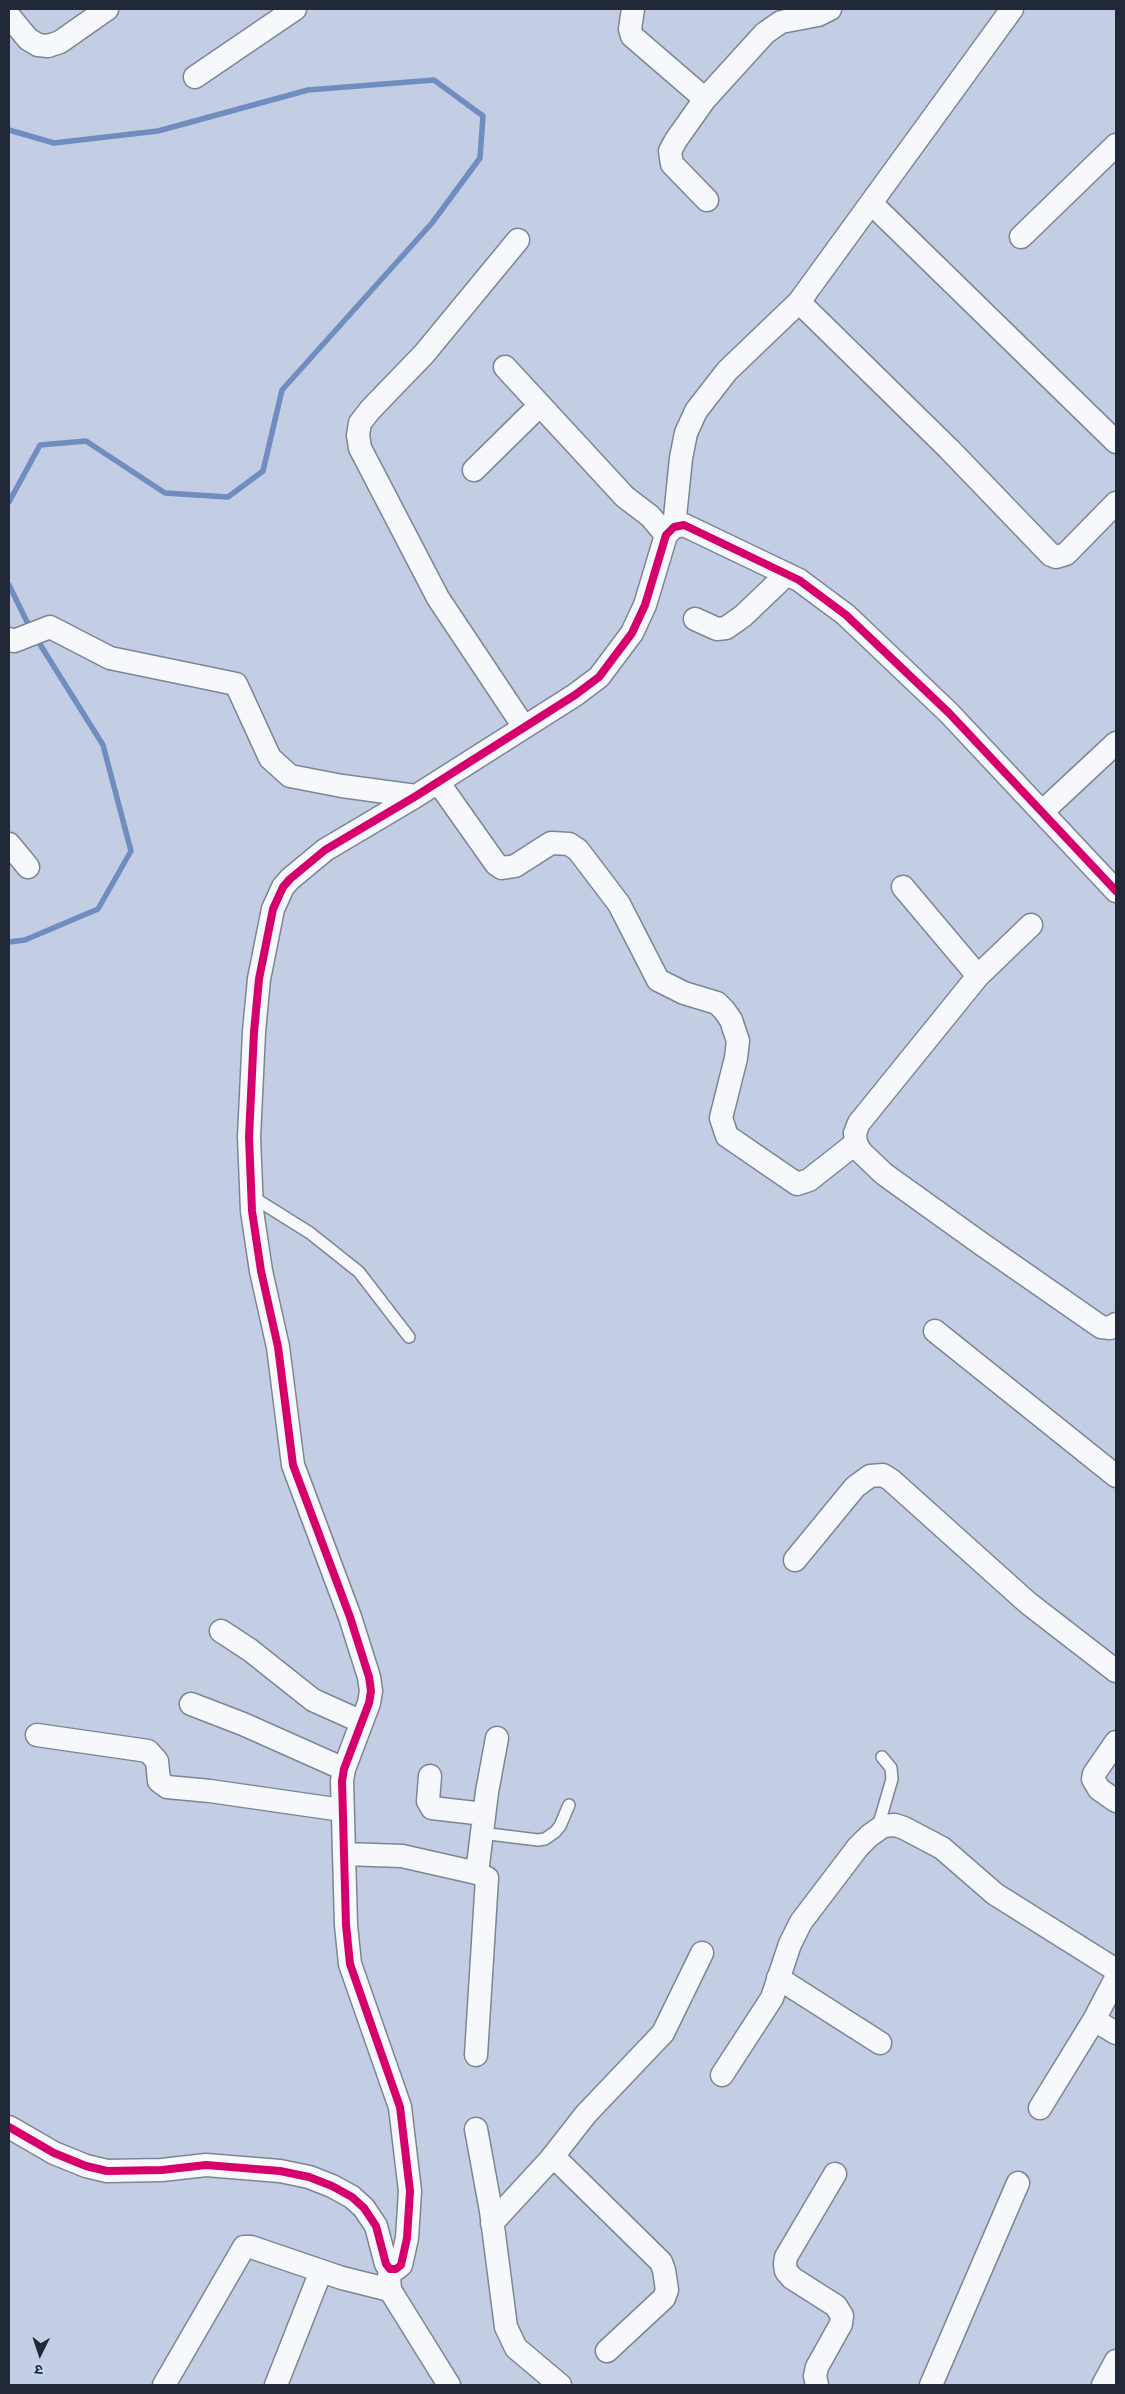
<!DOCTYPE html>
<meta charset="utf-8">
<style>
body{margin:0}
#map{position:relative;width:1125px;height:2394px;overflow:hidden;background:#c3cee4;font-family:Karla,"Noto Sans Devanagari",sans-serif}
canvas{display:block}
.frame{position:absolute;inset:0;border:10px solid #212938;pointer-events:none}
.north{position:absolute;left:15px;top:2329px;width:50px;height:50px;-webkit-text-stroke:4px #c6d7f7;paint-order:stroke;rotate:184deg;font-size:14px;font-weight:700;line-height:20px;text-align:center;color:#212938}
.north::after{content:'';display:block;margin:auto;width:18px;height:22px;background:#212938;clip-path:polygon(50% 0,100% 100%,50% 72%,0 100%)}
</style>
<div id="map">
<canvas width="1125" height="2394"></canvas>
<div class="frame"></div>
<div class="north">उ</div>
</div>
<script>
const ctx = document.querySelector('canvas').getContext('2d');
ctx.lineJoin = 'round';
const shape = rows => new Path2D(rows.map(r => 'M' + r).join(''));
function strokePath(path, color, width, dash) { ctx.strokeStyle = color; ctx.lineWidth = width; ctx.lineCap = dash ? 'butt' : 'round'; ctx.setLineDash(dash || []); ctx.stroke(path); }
const stream = shape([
 [9,130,54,143,158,131,308,90,434,80,483,116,480,158,432,223,282,390,263,471,228,497,165,493,86,441,40,445,9,502],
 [9,585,31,630],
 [9,942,25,940,98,909,131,851,103,745,36,638]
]);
const lane = shape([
 [251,1196,310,1233,359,1272,409,1337],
 [878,1827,892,1779,891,1768,882,1757],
 [481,1833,538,1840,545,1839,555,1832,560,1826,569,1805]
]);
const street = shape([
 [633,9,630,29,632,36,705,99],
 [9,16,28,39,38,45,48,46,60,42,107,9],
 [195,77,295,9],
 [707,200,672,164,670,151,676,140,705,99,765,33,781,22,818,15,830,9],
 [871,203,1116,442],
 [1021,237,1116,145],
 [518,240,424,354,370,410,360,423,358,435,360,448,438,598,524,727],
 [799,302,949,449,1051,555,1056,557,1066,554,1116,503],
 [505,367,625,497,650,516,666,535],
 [474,470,540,405],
 [674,527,681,458,686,433,696,411,727,371,799,302,1012,9],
 [695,619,717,629,726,628,743,616,787,574],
 [9,639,14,641,50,627,110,658,236,684,270,758,290,776,342,786,416,796],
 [438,782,496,864,502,868,515,866,551,843,569,844,578,850,619,904,658,980,684,993,717,1003,724,1010,731,1020,738,1041,736,1058,721,1118,727,1136,797,1184,809,1180,856,1143],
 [1042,812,1116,743],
 [9,844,28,867],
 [903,887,978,976],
 [1031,925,978,976,859,1123,855,1133,856,1143,861,1152,884,1174,983,1245,1101,1327,1110,1328,1116,1324],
 [935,1331,1116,1476],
 [795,1560,855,1487,870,1476,883,1475,891,1480,1028,1603,1116,1671],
 [221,1631,250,1650,313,1700,362,1722],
 [191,1704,243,1724,344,1769],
 [37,1735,148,1751,157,1761,159,1781,167,1787,210,1791,342,1810],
 [1116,1742,1094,1774,1093,1779,1099,1789,1116,1801],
 [430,1776,428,1801,432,1808,484,1814],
 [344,1854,402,1856,477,1873,487,1878,476,2055],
 [477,1873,487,1792,497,1738],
 [778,1978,880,2043],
 [1094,2020,1116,1978],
 [722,2075,772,1998,790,1944,801,1922,858,1847,869,1836,883,1826,895,1825,904,1828,942,1848,995,1894,1116,1970],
 [1040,2108,1094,2020,1116,2033],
 [9,2127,54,2153,86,2166,107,2171,162,2170,206,2165,280,2171,309,2177,332,2186,352,2197,364,2208,376,2226,386,2264,390,2269,396,2269,401,2265,407,2238,410,2191,400,2107,350,1964,346,1925,342,1781,344,1769,369,1703,371,1691,369,1677,350,1617,293,1465,278,1347,261,1271,252,1211,249,1137,254,1032,259,979,273,909,283,887,290,879,325,850,416,796,575,695,599,677,632,633,645,605,666,535,674,527,684,525,799,580,846,615,949,713,1116,891],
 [476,2129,491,2211,506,2327,516,2348,560,2385],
 [553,2156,661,2262,664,2270,667,2290,664,2298,607,2351],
 [492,2223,550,2160,586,2114,663,2033,702,1953],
 [389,2275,390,2290,449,2385],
 [164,2385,244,2247,251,2247,342,2278,390,2290],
 [276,2385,321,2271],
 [817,2385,815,2376,817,2367,841,2324,842,2316,836,2306,792,2278,786,2271,785,2264,786,2257,835,2174],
 [931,2385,1018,2183],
 [1103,2385,1116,2361]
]);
const cycleway = shape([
 [9,2127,54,2153,86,2166,107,2171,162,2170,206,2165,280,2171,309,2177,332,2186,352,2197,364,2208,376,2226,386,2264,390,2269,396,2269,401,2265,407,2238,410,2191,400,2107,350,1964,346,1925,342,1781,344,1769,369,1703,371,1691,369,1677,350,1617,293,1465,278,1347,261,1271,252,1211,249,1137,254,1032,259,979,273,909,283,887,290,879,325,850,416,796,575,695,599,677,632,633,645,605,666,535,674,527,684,525,799,580,846,615,949,713,1116,891]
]);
strokePath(stream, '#718cbe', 5.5);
strokePath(lane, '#7d8595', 14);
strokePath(street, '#7d8595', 25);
strokePath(lane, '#f6f8fb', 11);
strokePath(street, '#f6f8fb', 22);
strokePath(cycleway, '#d6006c', 8);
</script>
